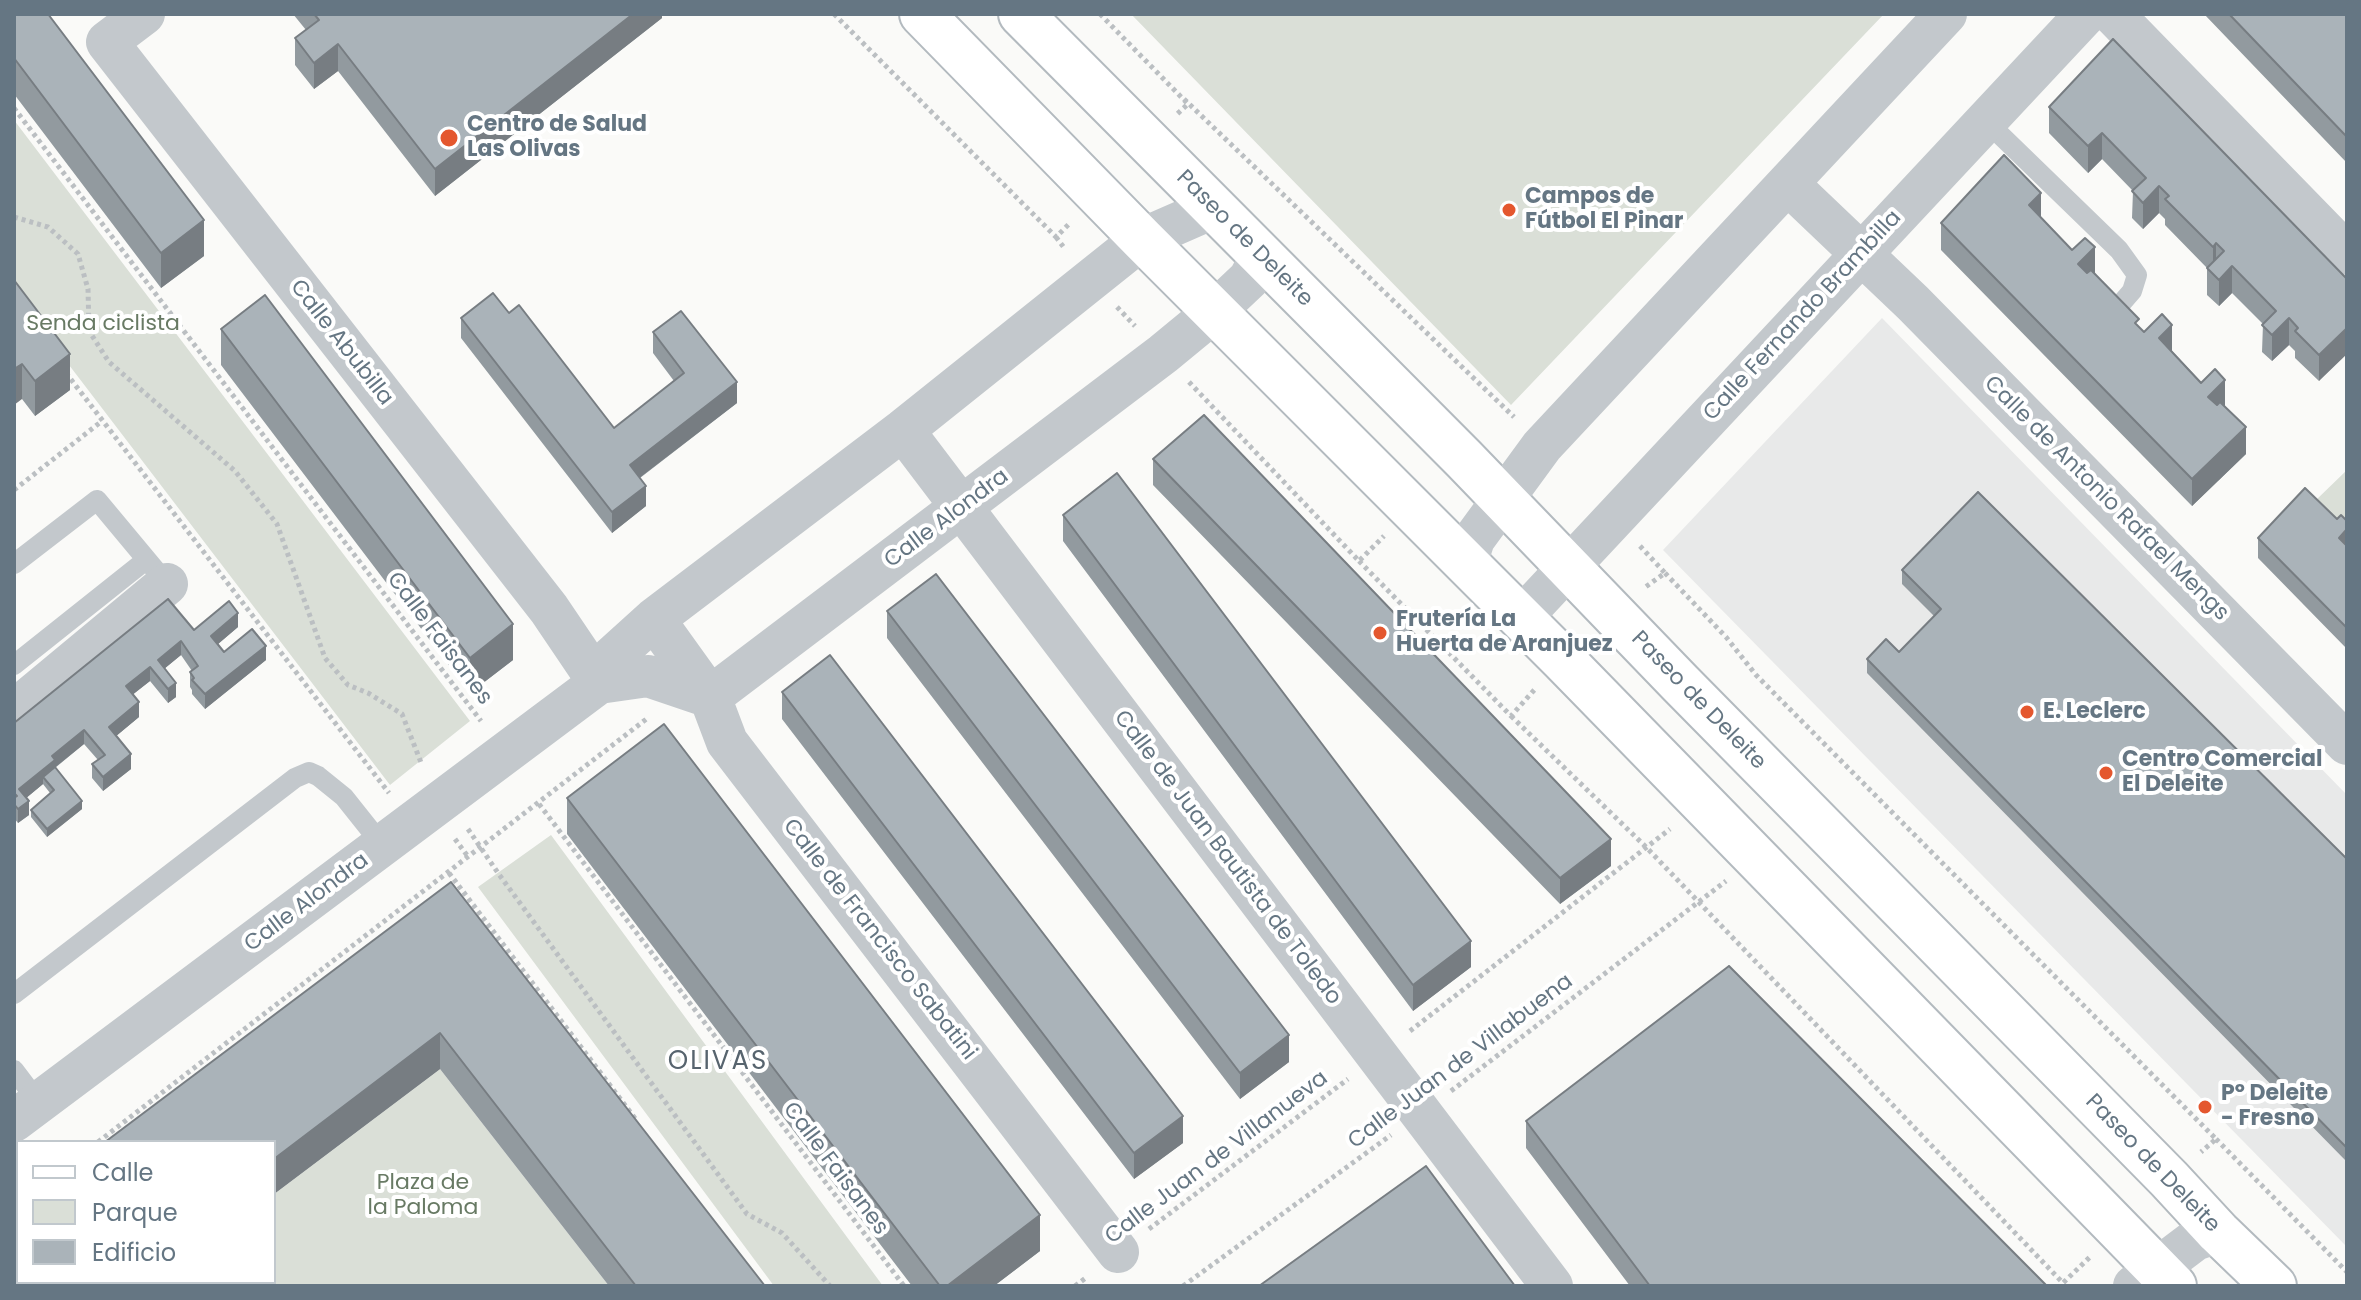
<!DOCTYPE html>
<meta charset="utf-8">
<style>
body{margin:0}
#map{position:relative;width:2361px;height:1300px;overflow:hidden;background:#fafaf8;font-family:Poppins,sans-serif}
canvas{display:block}
.frame{position:absolute;inset:0;border:16px solid #657683;pointer-events:none}
.legend{position:absolute;left:16px;top:1140px;width:260px;height:144px;box-sizing:border-box;background:#fff;border:2px solid #c1c8cd;margin:0;padding:10px 14px;list-style:none;font-size:24px;color:#657683}
.legend li{display:flex;align-items:center;gap:16px;height:40px}
.legend b{width:40px;border:2px solid #c1c8cd}
</style>
<div id="map">
<canvas width="2361" height="1300"></canvas>
<div class="frame"></div>
<ul class="legend">
<li><b style="height:10px;background:#fff"></b>Calle</li>
<li><b style="height:22px;background:#dadfd7"></b>Parque</li>
<li><b style="height:22px;background:#aab3b9"></b>Edificio</li>
</ul>
</div>
<script>
const ctx = document.querySelector('canvas').getContext('2d');
ctx.lineJoin = 'round';
function paint(path, color) { ctx.fillStyle = color; ctx.fill(path, 'evenodd'); }
const shape = rows => new Path2D(rows.map(r => 'M' + r).join(''));
function strokePath(path, color, width, dash) { ctx.strokeStyle = color; ctx.lineWidth = width; ctx.lineCap = dash ? 'butt' : 'round'; ctx.setLineDash(dash || []); ctx.stroke(path); }
function write(font, color, halo, rows, align = 'center') {
  ctx.font = font + ' Poppins,sans-serif'; ctx.lineWidth = 8; ctx.setLineDash([]); ctx.textBaseline = 'middle'; ctx.strokeStyle = halo; ctx.fillStyle = color; for (const [text, x, y, turn = 0] of rows) {
    ctx.save(); ctx.translate(x, y); ctx.rotate((+turn || 0) * Math.PI / 180); ctx.textAlign = isNaN(turn) ? turn : align; if (halo) ctx.strokeText(text, 0, 0); ctx.fillText(text, 0, 0); ctx.restore();
  }
}
const built = shape([
 [1882,318,2347,795,2347,1247,1663,550]
]);
const green = shape([
 [1131,14,1884,14,1511,405],
 [14,120,470,721,390,785,14,293],
 [2347,470,2347,533,2316,500],
 [551,835,883,1286,774,1286,478,887],
 [440,1069,609,1286,153,1286,158,1282,274,1282,274,1194]
]);
const path = shape([
 [834,14,1056,237,1070,223],
 [1100,14,1188,104,1176,115],
 [1184,99,1514,417],
 [14,108,481,721],
 [14,217,48,227,78,254,88,289,89,331,109,362,235,471,277,524,325,658,348,685,368,693,402,714,422,765],
 [1056,237,1065,249],
 [1117,307,1135,326],
 [66,373,389,793],
 [1189,382,1359,561,1384,536],
 [14,490,102,421],
 [1640,546,1665,573,1644,588],
 [1359,561,1511,716,1536,688],
 [1665,573,1726,637,1756,675,2216,1139,2201,1152],
 [1511,716,1646,847,2063,1283,2091,1256],
 [539,804,904,1286],
 [468,829,498,873,747,1214,782,1233,830,1286],
 [455,839,469,858],
 [449,873,637,1121],
 [1410,1031,1670,829],
 [1451,1091,1726,881],
 [2216,1139,2347,1272],
 [98,1142,649,717],
 [14,1207,18,1204],
 [1149,1229,1348,1079],
 [1075,1286,1087,1277],
 [1183,1286,1391,1135]
]);
const service = shape([
 [1986,121,2119,250,2137,275,2132,291,2119,306],
 [14,564,97,500,167,584],
 [14,665,146,560],
 [14,994,295,778,309,772,318,776,344,797,383,846],
 [14,1070,39,1103]
]);
const minor = shape([
 [144,14,107,42,549,609,599,683],
 [2113,14,2347,254],
 [1788,184,1913,303,2347,744],
 [903,430,1552,1286],
 [1466,564,1474,539,1542,446,1946,14],
 [1521,618,2086,14],
 [654,619,710,697,727,742,1118,1252],
 [599,683,612,657,654,619,903,430,1142,239,1213,208],
 [14,711,167,584],
 [14,1121,599,683,648,676,710,697,1163,354,1214,312,1249,279,1261,257],
 [2134,1286,2195,1240,2218,1232]
]);
const secondary = shape([
 [922,14,1142,239,1562,659,2174,1286],
 [1021,14,1464,459,1680,683,2169,1179,2218,1232,2274,1286]
]);
const wall = shape([
 [14,14,204,256,161,288,14,94],
 [293,14,662,14,662,18,435,196,338,71,314,89,295,65,295,38,306,30],
 [2204,14,2347,14,2347,163],
 [2113,39,2347,279,2319,381,2295,358,2295,351,2289,345,2272,361,2262,352,2263,324,2232,293,2219,306,2207,295,2207,268,2165,225,2165,219,2159,213,2143,229,2132,218,2133,191,2102,159,2088,173,2049,133,2049,107],
 [2041,218,2095,274,2139,327,2144,332,2172,351,2225,407,2246,454,2192,506,1941,250,1941,223],
 [14,280,70,390,35,416,22,399],
 [509,313,614,428,674,381,653,353,653,332,737,403,640,478,646,506,612,533,461,338,461,318],
 [221,329,513,660,470,693,221,365],
 [1153,459,1611,866,1560,904,1153,485],
 [1063,515,1471,967,1413,1011,1063,541],
 [2347,521,2347,649,2258,558,2258,538],
 [1902,570,2347,859,2347,1162,1867,673,1867,659,1899,652,1934,616,1902,584],
 [887,611,1289,1062,1240,1099,887,638],
 [238,627,218,644,224,652,266,660,205,709,192,694,192,690,190,687,190,672,192,671,181,655,165,668,176,697,168,703,150,681,133,694,139,717,116,736,131,769,103,791,92,778,92,764,98,760,84,744,55,768,82,809,47,837,31,817,31,810,50,793,43,784,26,798,29,815,18,823,14,818,14,723,194,630],
 [782,692,1183,1143,1134,1179,782,719],
 [567,798,1040,1251,994,1286,912,1286,567,834],
 [451,882,765,1286,609,1286,440,1069,274,1194],
 [1526,1121,2047,1286,1630,1286,1526,1148],
 [18,1207,18,1282,158,1282,153,1286,14,1286,14,1210]
]);
const shadedWall = shape([
 [633,14,662,14,662,18,435,196,435,169],
 [338,44,338,71,314,89,314,63],
 [2102,133,2102,159,2088,173,2088,146],
 [2159,186,2159,213,2143,229,2143,203],
 [2041,193,2041,219,2029,205],
 [204,220,204,256,161,288,161,253],
 [2216,243,2216,269,2213,273,2213,247],
 [2095,247,2095,274,2078,290,2078,264],
 [2232,266,2232,293,2219,306,2219,280],
 [2289,318,2289,345,2272,361,2272,335],
 [2172,325,2172,351,2159,365,2159,338],
 [2347,328,2347,354,2319,381,2319,355],
 [70,354,70,390,35,416,35,381],
 [22,364,22,399,14,405,14,369],
 [2225,380,2225,407,2208,423,2208,397],
 [737,382,737,403,630,485,630,465],
 [2246,427,2246,454,2192,506,2192,479],
 [646,486,646,506,612,533,612,512],
 [2347,529,2347,550,2339,538],
 [238,613,238,627,211,650,211,636],
 [513,624,513,660,470,693,470,658],
 [181,641,181,655,158,674,158,660],
 [266,646,266,660,205,709,205,694],
 [150,667,150,681,126,700,126,686],
 [176,683,176,697,168,703,168,689],
 [139,702,139,717,109,742,109,727],
 [84,730,84,744,43,777,43,784,19,804,19,789,52,756],
 [131,754,131,769,103,791,103,777],
 [29,801,29,815,18,823,18,809],
 [82,801,82,809,47,837,47,829],
 [1611,839,1611,866,1560,904,1560,878],
 [1471,941,1471,967,1413,1011,1413,985],
 [440,1033,440,1069,274,1194,274,1159],
 [1289,1035,1289,1062,1240,1099,1240,1073],
 [1183,1116,1183,1143,1134,1179,1134,1153],
 [1040,1215,1040,1251,994,1286,947,1286],
 [111,1282,158,1282,153,1286,106,1286]
]);
const building = shape([
 [14,14,48,14,204,220,161,253,14,58,14,14],
 [314,14,633,14,435,169,338,44,314,63,295,38,319,20,314,14],
 [2229,14,2347,14,2347,137,2229,14],
 [2113,39,2347,279,2347,328,2319,355,2295,331,2298,328,2289,318,2272,335,2262,325,2276,311,2232,266,2219,280,2207,268,2224,251,2216,243,2213,247,2165,199,2169,196,2159,186,2143,203,2132,191,2146,178,2102,133,2088,146,2049,107,2113,39],
 [2004,155,2041,193,2029,205,2072,250,2085,238,2095,247,2078,264,2087,273,2091,270,2139,319,2135,323,2144,332,2162,314,2172,325,2159,338,2201,383,2215,369,2225,380,2208,397,2217,405,2220,402,2246,427,2192,479,1941,223,2004,155],
 [14,280,70,354,35,381,22,364,14,369,14,280],
 [493,293,509,313,519,305,614,428,684,373,653,332,681,311,737,382,630,465,646,486,612,512,461,318,493,293],
 [265,295,513,624,470,658,221,329,265,295],
 [1204,415,1611,839,1560,878,1153,459,1204,415],
 [1117,473,1471,941,1413,985,1063,515,1117,473],
 [2305,488,2337,519,2341,515,2347,521,2347,529,2339,538,2347,546,2347,628,2258,538,2305,488],
 [1978,492,2347,859,2347,1148,1867,659,1886,639,1899,652,1941,609,1902,570,1978,492],
 [936,574,1289,1035,1240,1073,887,611,936,574],
 [168,599,194,630,229,601,238,613,211,636,224,652,252,629,266,646,205,694,192,680,194,678,190,672,198,666,181,641,158,660,176,683,168,689,150,667,126,686,139,702,109,727,131,754,103,777,92,764,105,755,84,730,52,756,55,760,19,789,29,801,18,809,14,804,14,798,17,796,14,793,14,723,168,599],
 [830,655,1183,1116,1134,1153,782,692,830,655],
 [664,724,1040,1215,947,1286,940,1286,567,798,664,724],
 [55,767,82,801,47,829,31,810,54,790,43,777,55,767],
 [451,882,765,1286,636,1286,440,1033,274,1159,274,1142,105,1142,451,882],
 [1729,966,2047,1286,1650,1286,1526,1121,1729,966],
 [1426,1166,1515,1286,1259,1286,1426,1166],
 [18,1207,18,1274,14,1268,14,1210,18,1207],
 [24,1282,111,1282,106,1286,27,1286,24,1282]
]);
const markers = [
 [449,138,10,"#e4572e"],
 [1509,210,8,"#e4572e"],
 [1380,633,8,"#e4572e"],
 [2027,712,8,"#e4572e"],
 [2106,773,8,"#e4572e"],
 [2205,1107,8,"#e4572e"]
];
const poiNames = [
 ["Centro de Salud",467,125],
 ["Las Olivas",467,150],
 ["Campos de",1525,197],
 ["Fútbol El Pinar",1525,222],
 ["Frutería La",1396,620],
 ["Huerta de Aranjuez",1396,645],
 ["E. Leclerc",2043,712],
 ["Centro Comercial",2122,760],
 ["El Deleite",2122,785],
 ["Pº Deleite",2221,1094],
 ["- Fresno",2221,1119]
];
const streetNames = [
 ["Paseo de Deleite",1244,239,45],
 ["Calle Fernando Brambilla",1803,316,-47],
 ["Calle Abubilla",341,343,52],
 ["Calle de Antonio Rafael Mengs",2106,499,45],
 ["Calle Alondra",947,519,-37],
 ["Calle Faisanes",439,639,53],
 ["Paseo de Deleite",1698,701,46],
 ["Calle de Juan Bautista de Toledo",1227,858,53],
 ["Calle Alondra",307,903,-37],
 ["Calle de Francisco Sabatini",879,940,52],
 ["Calle Juan de Villabuena",1461,1062,-37],
 ["Calle Juan de Villanueva",1217,1158,-37],
 ["Paseo de Deleite",2152,1164,46],
 ["Calle Faisanes",835,1169,53]
];
const parkNames = [
 ["Senda ciclista",103,324],
 ["Plaza de",423,1183],
 ["la Paloma",423,1208]
];
const quarterNames = [
 ["OLIVAS",718,1062]
];
paint(built, '#e8e9e9');
paint(green, '#dadfd7');
strokePath(secondary, '#b3babf', 48);
strokePath(path, '#bbbfc2', 5, [4, 4]);
strokePath(service, '#c3c8cc', 20);
strokePath(minor, '#c3c8cc', 42);
strokePath(secondary, '#fff', 44);
paint(wall, '#929a9f');
paint(shadedWall, '#777d82');
paint(building, '#aab3b9');
strokePath(building, '#777d82', 2);
for (const [x, y, r, color] of markers) { const dot = new Path2D(); dot.arc(x, y, r, 0, 2 * Math.PI); ctx.fillStyle = color; ctx.fill(dot); strokePath(dot, '#fff', 3); }
write('bold 22px', '#657683', '#fff', poiNames, 'left');
write('22px', '#657683', '#fff', streetNames);
write('22px', '#687a64', '#fff', parkNames);
ctx.letterSpacing = '2px';
write('26px', '#57646e', '#fff', quarterNames);
ctx.letterSpacing = '0px';
</script>
